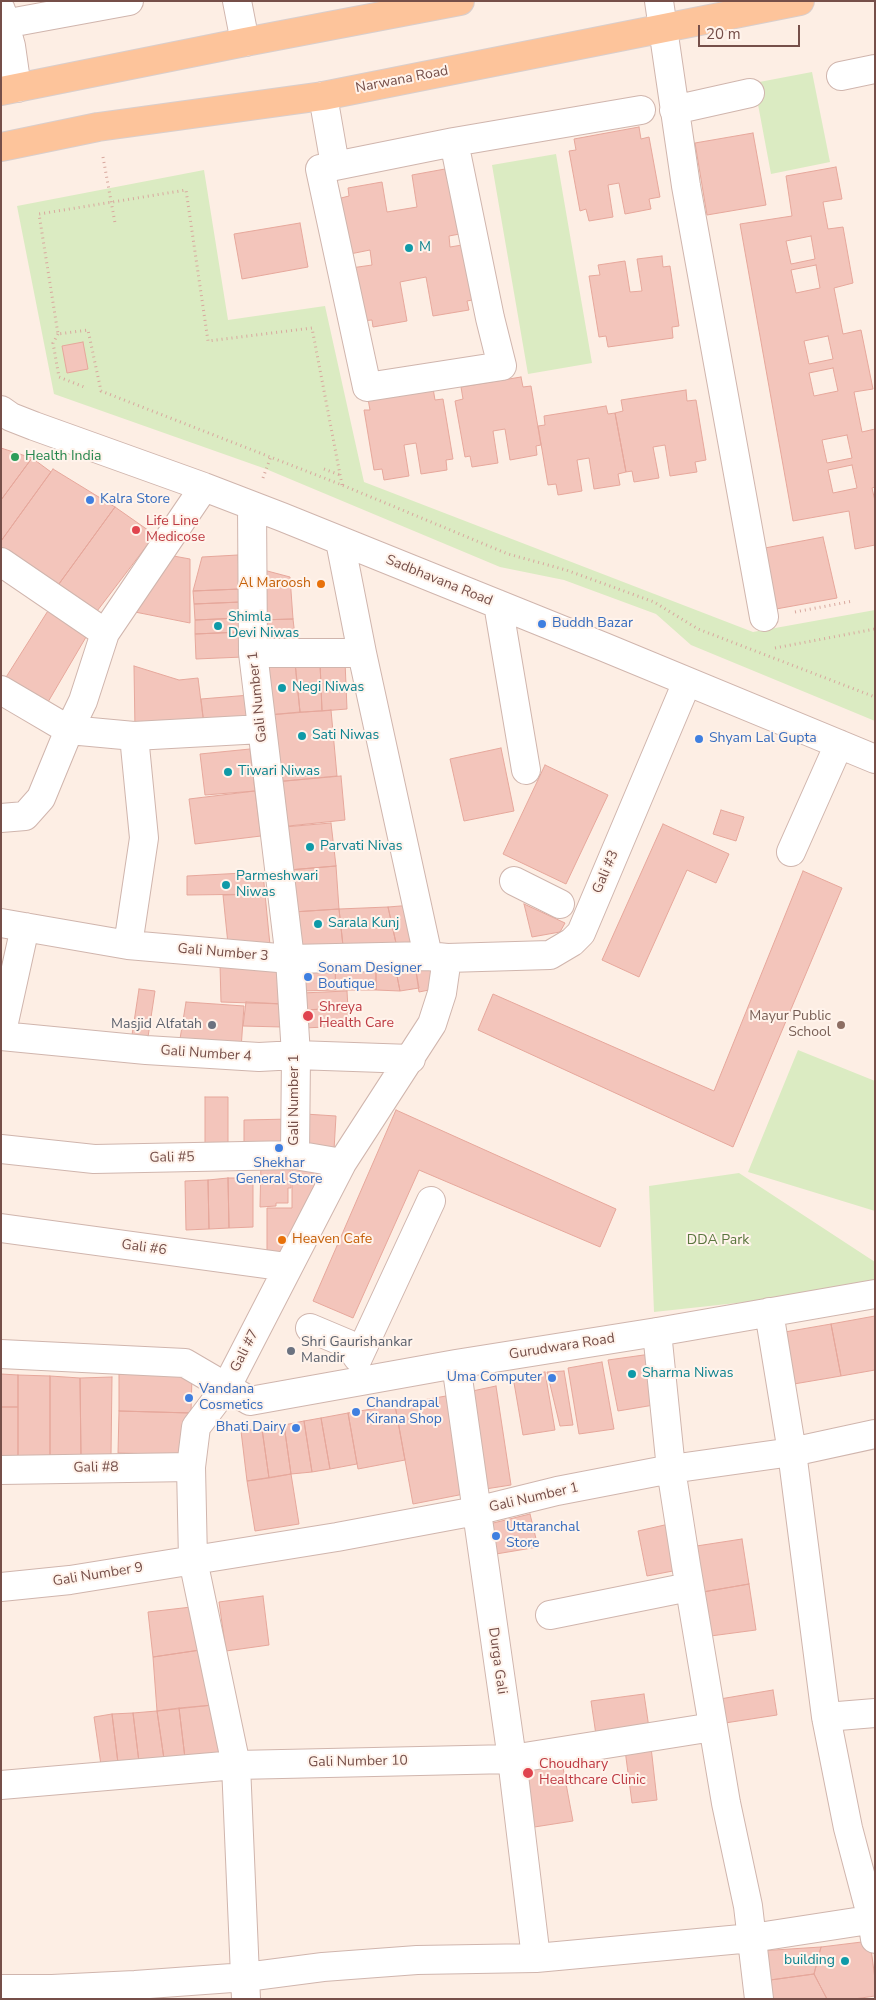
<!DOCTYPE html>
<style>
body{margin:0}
#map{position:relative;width:876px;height:2000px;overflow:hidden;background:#fdeee4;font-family:"Nunito Sans",sans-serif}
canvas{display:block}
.frame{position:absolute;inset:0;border:2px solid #764f49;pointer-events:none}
.scale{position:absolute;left:698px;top:25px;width:102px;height:22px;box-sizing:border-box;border:2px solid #764f49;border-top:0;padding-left:6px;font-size:15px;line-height:18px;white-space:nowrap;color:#764f49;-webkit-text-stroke:4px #fff3eb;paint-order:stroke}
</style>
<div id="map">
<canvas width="876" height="2000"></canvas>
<div class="frame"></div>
<div class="scale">20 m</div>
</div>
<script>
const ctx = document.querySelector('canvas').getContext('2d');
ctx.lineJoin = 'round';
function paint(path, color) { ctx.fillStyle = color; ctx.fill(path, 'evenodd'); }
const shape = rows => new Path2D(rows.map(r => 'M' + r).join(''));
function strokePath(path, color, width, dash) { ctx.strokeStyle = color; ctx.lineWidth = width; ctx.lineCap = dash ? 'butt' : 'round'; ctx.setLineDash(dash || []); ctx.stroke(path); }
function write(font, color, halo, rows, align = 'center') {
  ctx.font = font + ' "Nunito Sans",sans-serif'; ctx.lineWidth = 4; ctx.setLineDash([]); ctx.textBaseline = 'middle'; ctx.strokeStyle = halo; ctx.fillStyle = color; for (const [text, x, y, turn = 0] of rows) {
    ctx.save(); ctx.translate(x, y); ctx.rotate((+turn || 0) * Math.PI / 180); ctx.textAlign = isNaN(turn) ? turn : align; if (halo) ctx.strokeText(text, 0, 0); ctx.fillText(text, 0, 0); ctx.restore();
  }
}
const green = shape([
 [812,72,830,162,771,174,754,83],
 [556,154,592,363,528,374,492,165],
 [204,170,228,320,325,306,364,482,753,632,875,610,875,721,691,645,656,614,564,580,500,567,266,469,54,394,17,206],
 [798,1050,875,1081,875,1211,748,1172],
 [739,1173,875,1262,875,1288,654,1312,649,1186]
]);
const building = shape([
 [639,127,641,139,649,137,660,197,649,199,651,209,625,214,619,183,608,185,613,217,589,221,586,209,580,211,569,151,576,150,574,139,639,127],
 [753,133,766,205,707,215,695,143,753,133],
 [836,167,842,199,823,202,828,229,843,227,853,283,834,288,843,334,861,330,873,389,854,392,862,432,875,429,875,487,872,488,875,501,875,545,855,549,849,511,793,521,740,224,792,216,786,176,836,167],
 [811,236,815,259,791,264,786,241,811,236],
 [816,265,820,288,796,293,791,270,816,265],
 [828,336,833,359,809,364,804,341,828,336],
 [833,368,838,391,814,396,809,373,833,368],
 [847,435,852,458,827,463,822,440,847,435],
 [852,465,857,488,833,493,828,470,852,465],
 [445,169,447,179,456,178,465,233,449,236,450,247,468,244,478,299,467,301,469,310,433,316,426,277,400,282,407,321,373,327,372,320,360,321,351,268,372,265,370,250,350,254,341,198,349,196,348,188,382,182,387,212,417,207,412,175,445,169],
 [300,223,308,267,242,279,234,234,300,223],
 [662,256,663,267,670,266,679,326,672,327,673,338,608,347,606,336,599,337,589,276,600,275,598,265,625,261,630,292,642,291,637,259,662,256],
 [83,342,88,369,67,373,62,346,83,342],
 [521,377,523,387,531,386,541,445,536,446,537,455,510,460,505,429,493,431,498,463,472,467,470,456,465,457,455,401,463,399,461,387,521,377],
 [433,388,435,400,443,399,453,459,446,460,447,470,421,474,416,443,404,445,409,476,384,480,382,469,374,470,364,410,370,410,368,399,433,388],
 [686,390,687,401,696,400,706,460,695,462,697,472,670,476,665,445,653,447,659,478,634,482,632,471,626,472,615,413,623,411,621,400,686,390],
 [606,406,608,414,615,413,626,472,618,474,620,485,594,489,589,458,577,460,582,491,558,495,556,484,548,485,538,426,545,425,544,416,606,406],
 [1,448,32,458,1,500,1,448],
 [32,458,51,472,1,541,1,500,32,458],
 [53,469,115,507,56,588,1,554,1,541,53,469],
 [115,507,155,535,94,615,56,588,115,507],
 [823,537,837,598,776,609,765,548,823,537],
 [168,555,190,559,190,623,135,612,168,555],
 [238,555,240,589,193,591,202,557,238,555],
 [256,568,290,577,293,619,259,620,256,568],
 [240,589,241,602,194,604,193,591,240,589],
 [241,602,241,618,195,620,194,604,241,602],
 [51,606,89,632,48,702,3,682,51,606],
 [241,618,241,632,195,634,195,620,241,618],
 [293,619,295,636,259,638,259,620,293,619],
 [241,632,243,657,196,659,195,634,241,632],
 [295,661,300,712,268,715,263,664,295,661],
 [345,661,347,709,322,711,320,662,345,661],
 [320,662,322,711,300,712,295,664,320,662],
 [134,666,179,680,198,678,204,725,135,730,134,666],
 [250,695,251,721,204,725,201,699,250,695],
 [331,710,337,776,274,782,268,715,331,710],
 [501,748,514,811,464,821,450,759,501,748],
 [250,749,255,791,205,795,200,754,250,749],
 [545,765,608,795,566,884,503,854,545,765],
 [341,776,345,820,279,827,274,782,341,776],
 [255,791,261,836,195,844,189,799,255,791],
 [721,810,744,817,736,841,713,834,721,810],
 [331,823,336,866,289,870,284,827,331,823],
 [663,824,729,854,716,883,687,870,639,977,602,960,663,824],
 [336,866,339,909,293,912,289,870,336,866],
 [803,871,842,888,733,1147,478,1030,493,994,714,1091,803,871],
 [263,872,265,894,187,895,187,876,263,872],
 [265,894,270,945,228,944,223,895,265,894],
 [524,904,565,923,560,932,532,937,524,904],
 [413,905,422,951,398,952,388,907,413,905],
 [388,907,398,952,344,955,339,909,388,907],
 [339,909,344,955,298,957,293,912,339,909],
 [437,962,439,988,419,992,415,965,437,962],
 [220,964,284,967,283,1004,221,1002,220,964],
 [415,965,419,988,400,991,395,966,415,965],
 [395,966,400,991,376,990,376,967,395,966],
 [335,967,336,990,301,991,300,968,335,967],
 [335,967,376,967,376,990,336,990,335,967],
 [139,989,155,991,148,1037,132,1035,139,989],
 [347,991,348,1008,303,1010,302,993,347,991],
 [186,1002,244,1006,241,1049,179,1045,186,1002],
 [246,1002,283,1004,282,1027,243,1026,246,1002],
 [348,1008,349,1026,303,1028,303,1010,348,1008],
 [205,1097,228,1097,228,1149,205,1149,205,1097],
 [396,1110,616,1209,600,1247,419,1170,353,1318,313,1301,396,1110],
 [305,1114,336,1116,334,1150,304,1148,305,1114],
 [291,1119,292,1150,244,1151,244,1120,291,1119],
 [261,1161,290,1163,291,1188,288,1188,288,1203,276,1203,276,1206,260,1207,261,1161],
 [292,1163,324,1167,282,1254,267,1254,267,1208,292,1208,292,1163],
 [228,1178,229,1228,209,1229,208,1180,228,1178],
 [228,1178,253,1178,253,1227,229,1228,228,1178],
 [208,1180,209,1229,186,1230,185,1181,208,1180],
 [875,1316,875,1370,841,1376,831,1324,875,1316],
 [831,1324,841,1376,788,1385,779,1333,831,1324],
 [651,1354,660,1404,618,1411,608,1360,651,1354],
 [602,1362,614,1429,579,1434,568,1368,602,1362],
 [564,1371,573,1425,560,1426,547,1372,564,1371],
 [545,1372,555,1430,523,1435,513,1377,545,1372],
 [1,1374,18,1375,18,1407,1,1407,1,1374],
 [119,1374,192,1376,191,1413,119,1411,119,1374],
 [18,1375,50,1376,50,1457,18,1456,18,1375],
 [50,1376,80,1378,81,1457,50,1457,50,1376],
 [112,1377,111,1456,81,1457,80,1378,112,1377],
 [496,1386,511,1485,479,1490,463,1393,496,1386],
 [446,1396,464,1494,413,1504,395,1405,446,1396],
 [395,1405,405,1460,358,1469,348,1413,395,1405],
 [1,1407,18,1407,18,1456,1,1457,1,1407],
 [119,1411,191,1413,191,1455,118,1453,119,1411],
 [348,1413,357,1464,330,1469,321,1418,348,1413],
 [321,1418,330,1469,312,1472,304,1421,321,1418],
 [304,1421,312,1472,291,1474,284,1425,304,1421],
 [284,1425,291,1474,269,1478,262,1429,284,1425],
 [262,1429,269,1478,247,1481,241,1431,262,1429],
 [291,1474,299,1524,255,1531,247,1481,291,1474],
 [530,1514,538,1547,490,1555,485,1525,530,1514],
 [669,1524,678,1570,647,1576,638,1531,669,1524],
 [742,1539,749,1584,697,1593,690,1547,742,1539],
 [749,1584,756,1630,703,1637,697,1593,749,1584],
 [263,1596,269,1645,226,1651,219,1602,263,1596],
 [200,1606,207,1649,153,1657,148,1612,200,1606],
 [207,1649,213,1705,157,1711,153,1657,207,1649],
 [773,1690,777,1715,725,1723,720,1699,773,1690],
 [644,1694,649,1728,596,1735,591,1701,644,1694],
 [213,1705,219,1754,185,1758,179,1708,213,1705],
 [179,1708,185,1758,164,1759,157,1711,179,1708],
 [157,1711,164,1759,139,1762,133,1713,157,1711],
 [133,1713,139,1762,118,1763,112,1714,133,1713],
 [112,1714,118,1763,101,1765,94,1717,112,1714],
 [651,1747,657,1800,632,1803,625,1750,651,1747],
 [561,1757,573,1821,528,1828,518,1765,561,1757],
 [870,1941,875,1979,875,1996,854,1999,827,1999,814,1974,821,1947,870,1941],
 [821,1947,814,1974,763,1981,759,1951,821,1947],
 [814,1974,827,1999,765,1999,763,1981,814,1974]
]);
const path = shape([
 [103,157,115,223],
 [58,334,53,343,59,377,84,387],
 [324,469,340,475],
 [263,478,271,456],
 [342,485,312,328,208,341,186,190,39,214,58,334,88,330,101,391,342,485,508,554,566,570,654,602,698,629,875,697],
 [795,612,853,601],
 [775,648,875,629]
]);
const minor = shape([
 [237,1,245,42],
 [659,1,686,186,764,617],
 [1,10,11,46,17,88],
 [4,24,129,1],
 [841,76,875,69],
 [323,96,335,165],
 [674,110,750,93],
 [454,142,490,318,502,366,367,387,320,169,454,142,641,110],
 [1,410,11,417,34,426,204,487,282,517,604,647,875,759],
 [252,506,253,653,290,959,296,1055,295,1155],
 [340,541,362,653,428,956],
 [1,562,105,633],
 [498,604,526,770],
 [253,653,362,653],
 [1,690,69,730,134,736,262,729],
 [1,818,25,816,41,798,69,730,83,701,105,633,204,487],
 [791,852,839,744],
 [514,881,560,904],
 [1,923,128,945,290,959,428,956,447,958,550,955,572,942,581,933,687,682],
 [128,945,144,838,134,736],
 [1,1036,146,1050,259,1057,296,1055,411,1059],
 [1,1036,25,927],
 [1,1149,94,1159,295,1155,342,1163],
 [1,1228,287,1267],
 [769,1312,792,1452,826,1717,848,1828,872,1919,875,1939],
 [310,1328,348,1344,358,1358,431,1201],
 [657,1332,671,1469,686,1565,726,1803,748,1906,759,1999],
 [1,1354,185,1363,250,1401,456,1364,657,1332,875,1294],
 [456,1364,512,1759,536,1958],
 [1,1470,191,1467],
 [1,1587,70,1580,337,1537,476,1511,557,1491,671,1469,792,1452,875,1434],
 [550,1615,689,1587],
 [826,1717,875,1713],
 [1,1785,236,1765,512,1759,713,1727],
 [1,1989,52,1989,135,1985,246,1977,323,1967,417,1960,536,1958,752,1938,875,1919],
 [246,1999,236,1765,193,1560,191,1467,196,1427,227,1386,342,1163,432,1024,442,993,447,958]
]);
const major = shape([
 [1,91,245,42,460,1],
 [1,147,98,127,323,96,800,1]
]);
const markers = [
 [409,248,5,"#0f9aa8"],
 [15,457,5,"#2e9e5b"],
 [90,500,5,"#3f7fe0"],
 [136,530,5,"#e0444e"],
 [321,584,5,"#e8710a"],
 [542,624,5,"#3f7fe0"],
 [218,626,5,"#0f9aa8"],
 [282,688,5,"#0f9aa8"],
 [302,736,5,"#0f9aa8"],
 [699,739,5,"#3f7fe0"],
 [228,772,5,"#0f9aa8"],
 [310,847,5,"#0f9aa8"],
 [226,885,5,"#0f9aa8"],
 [318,924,5,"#0f9aa8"],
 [308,977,5,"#3f7fe0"],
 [308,1016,6,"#e0444e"],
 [212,1025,5,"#6b7280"],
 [841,1025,5,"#8d6e63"],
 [279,1148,5,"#3f7fe0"],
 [282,1240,5,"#e8710a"],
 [291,1351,5,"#6b7280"],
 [632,1374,5,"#0f9aa8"],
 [552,1378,5,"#3f7fe0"],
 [189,1398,5,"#3f7fe0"],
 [356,1412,5,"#3f7fe0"],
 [296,1428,5,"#3f7fe0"],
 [496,1536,5,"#3f7fe0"],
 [528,1773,6,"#e0444e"],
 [845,1961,5,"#0f9aa8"]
];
const streetNames = [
 ["Narwana Road",402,80,-11],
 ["Sadbhavana Road",439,581,22],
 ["Gali Number 1",258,697,-96],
 ["Gali #3",606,872,-67],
 ["Gali Number 3",223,953,5],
 ["Gali Number 4",206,1054,4],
 ["Gali Number 1",295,1100,-90],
 ["Gali #5",172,1158,-1],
 ["Gali #6",144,1248,8],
 ["Gurudwara Road",562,1347,-9],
 ["Gali #7",245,1351,-63],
 ["Gali #8",96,1468,-1],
 ["Gali Number 1",534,1498,-13],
 ["Gali Number 9",98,1575,-9],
 ["Durga Gali",497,1661,82],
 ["Gali Number 10",358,1762,-1]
];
const cultureNames = [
 ["M",419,248],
 ["Shimla",228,618],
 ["Devi Niwas",228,634],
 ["Negi Niwas",292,688],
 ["Sati Niwas",312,736],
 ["Tiwari Niwas",238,772],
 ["Parvati Nivas",320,847],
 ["Parmeshwari",236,877],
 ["Niwas",236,893],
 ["Sarala Kunj",328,924],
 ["Sharma Niwas",642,1374],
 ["building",835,1961,"right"]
];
const leisureNames = [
 ["Health India",25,457]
];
const shopNames = [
 ["Kalra Store",100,500],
 ["Buddh Bazar",552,624],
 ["Shyam Lal Gupta",709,739],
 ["Sonam Designer",318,969],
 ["Boutique",318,985],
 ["Shekhar",279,1164,"center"],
 ["General Store",279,1180,"center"],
 ["Uma Computer",542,1378,"right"],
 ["Vandana",199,1390],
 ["Cosmetics",199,1406],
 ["Chandrapal",366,1404],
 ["Kirana Shop",366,1420],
 ["Bhati Dairy",286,1428,"right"],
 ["Uttaranchal",506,1528],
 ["Store",506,1544]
];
const healthNames = [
 ["Life Line",146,522],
 ["Medicose",146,538],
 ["Shreya",319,1008],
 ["Health Care",319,1024],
 ["Choudhary",539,1765],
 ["Healthcare Clinic",539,1781]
];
const foodNames = [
 ["Al Maroosh",311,584],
 ["Heaven Cafe",292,1240,"left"]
];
const educationNames = [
 ["Mayur Public",831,1017],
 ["School",831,1033]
];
const worshipNames = [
 ["Masjid Alfatah",202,1025],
 ["Shri Gaurishankar",301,1343,"left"],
 ["Mandir",301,1359,"left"]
];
const parkNames = [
 ["DDA Park",718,1241]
];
paint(green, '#dbebc2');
paint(building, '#f3c5bb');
strokePath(building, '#e6a79b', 1);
strokePath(minor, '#d0b5ad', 30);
strokePath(major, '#d9cecc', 30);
strokePath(path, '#d8a89e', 3, [1, 4]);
strokePath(minor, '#fff', 28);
strokePath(major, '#fdc49b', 28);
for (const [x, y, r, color] of markers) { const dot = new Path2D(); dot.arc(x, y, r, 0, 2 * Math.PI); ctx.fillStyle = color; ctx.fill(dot); strokePath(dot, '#fff3eb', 2); }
write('14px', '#764f49', '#fff3eb', streetNames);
write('14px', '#0d838f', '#fff3eb', cultureNames, 'left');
write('14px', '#27864d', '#fff3eb', leisureNames, 'left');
write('14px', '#366cbe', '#fff3eb', shopNames, 'left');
write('14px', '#be3a42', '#fff3eb', healthNames, 'left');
write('14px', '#c56008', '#fff3eb', foodNames, 'right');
write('14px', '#785e54', '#fff3eb', educationNames, 'right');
write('14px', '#5b616d', '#fff3eb', worshipNames, 'right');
write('14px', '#5a763e', '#fff3eb', parkNames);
</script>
